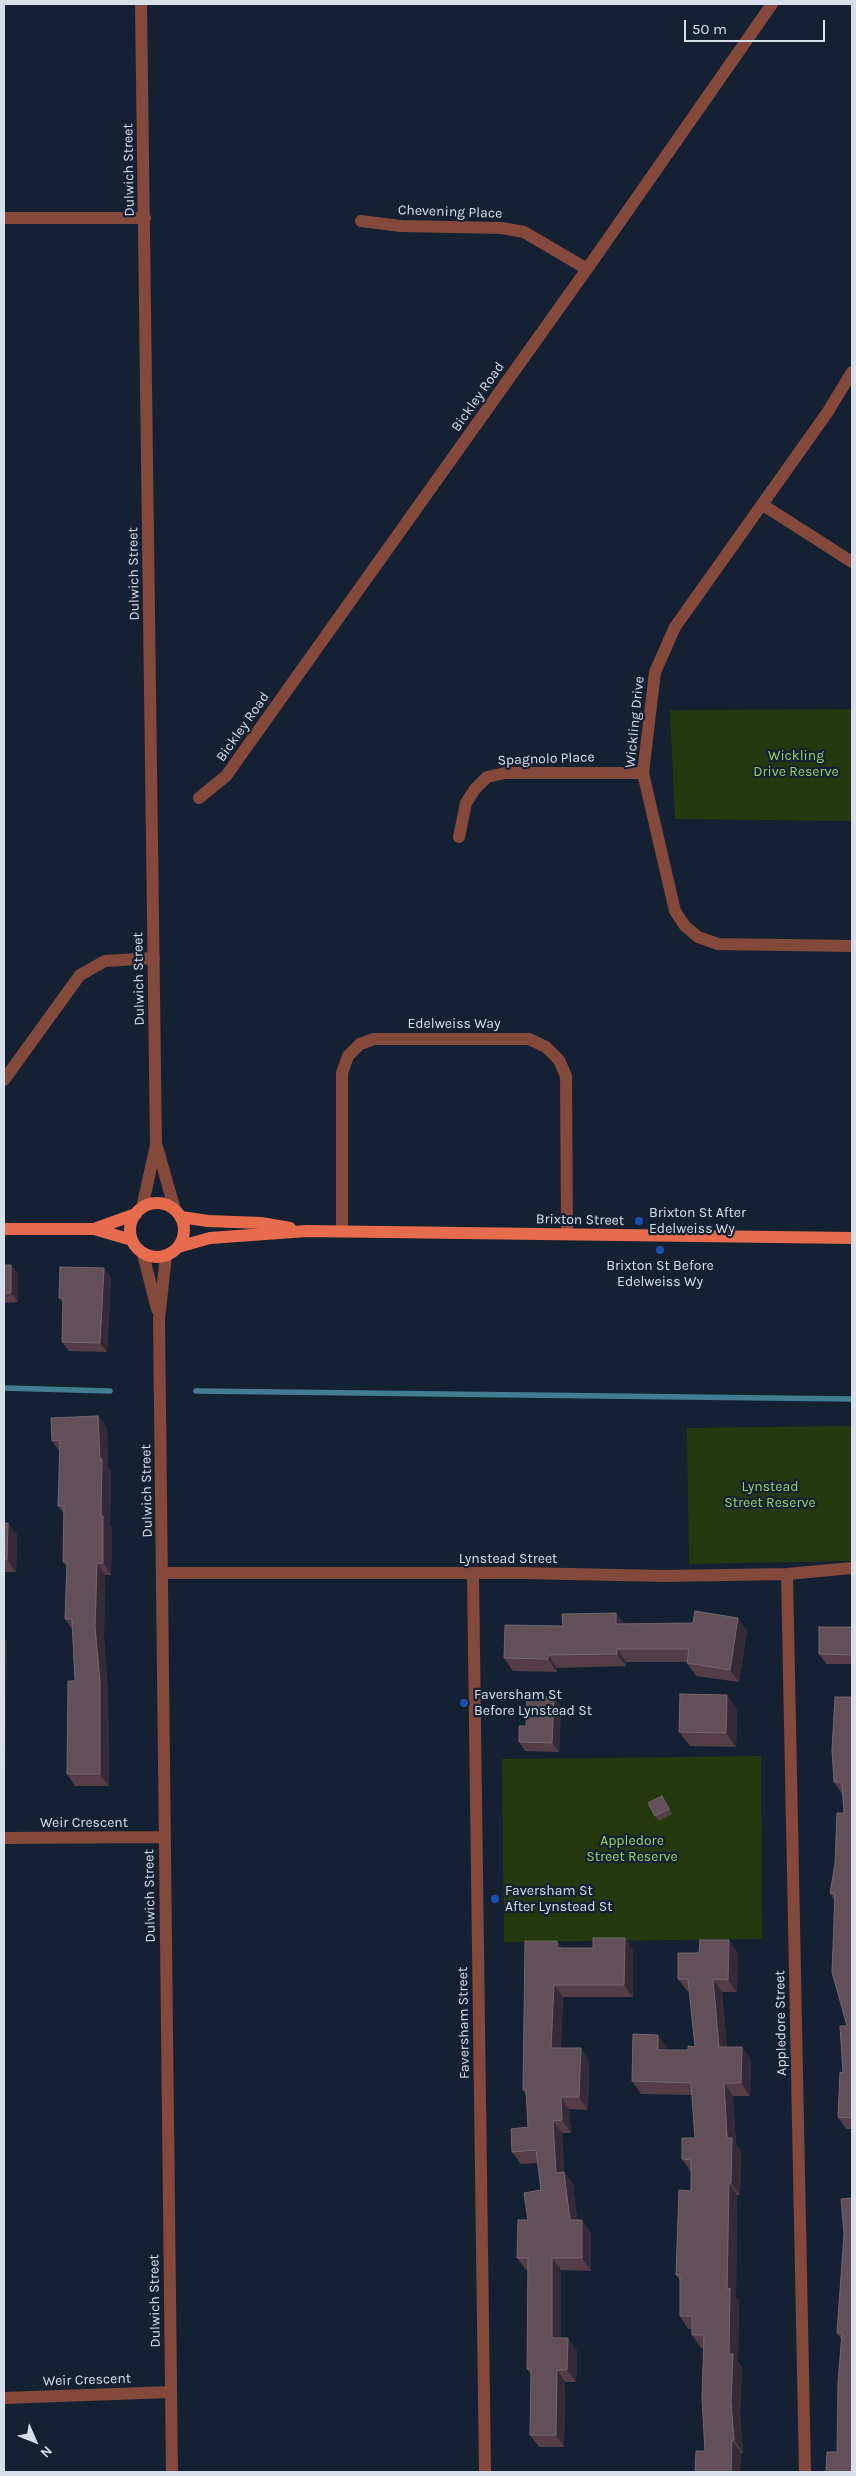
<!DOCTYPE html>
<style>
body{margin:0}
#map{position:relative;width:856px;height:2476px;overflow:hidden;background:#132132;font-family:Karla,sans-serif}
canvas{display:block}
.frame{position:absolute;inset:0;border:5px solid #d6e0eb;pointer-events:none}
.north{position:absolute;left:10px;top:2416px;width:50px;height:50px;-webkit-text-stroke:4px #132132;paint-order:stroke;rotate:134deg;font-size:14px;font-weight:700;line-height:20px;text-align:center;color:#d6e0eb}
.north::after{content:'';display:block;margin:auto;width:18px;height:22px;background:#d6e0eb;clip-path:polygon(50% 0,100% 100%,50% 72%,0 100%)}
.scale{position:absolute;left:684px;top:20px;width:141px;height:22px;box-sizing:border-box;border:2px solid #d6e0eb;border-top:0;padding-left:6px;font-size:15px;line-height:18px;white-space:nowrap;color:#d6e0eb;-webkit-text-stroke:4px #132132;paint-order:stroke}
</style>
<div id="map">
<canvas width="856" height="2476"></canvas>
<div class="frame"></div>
<div class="north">N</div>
<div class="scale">50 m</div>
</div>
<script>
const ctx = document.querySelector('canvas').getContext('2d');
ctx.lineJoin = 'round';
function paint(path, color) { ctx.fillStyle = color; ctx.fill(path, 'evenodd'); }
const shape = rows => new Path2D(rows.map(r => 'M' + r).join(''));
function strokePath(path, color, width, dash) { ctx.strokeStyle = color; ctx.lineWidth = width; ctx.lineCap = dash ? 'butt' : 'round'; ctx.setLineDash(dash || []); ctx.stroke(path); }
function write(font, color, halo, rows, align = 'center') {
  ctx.font = font + ' Karla,sans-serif'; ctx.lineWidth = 4.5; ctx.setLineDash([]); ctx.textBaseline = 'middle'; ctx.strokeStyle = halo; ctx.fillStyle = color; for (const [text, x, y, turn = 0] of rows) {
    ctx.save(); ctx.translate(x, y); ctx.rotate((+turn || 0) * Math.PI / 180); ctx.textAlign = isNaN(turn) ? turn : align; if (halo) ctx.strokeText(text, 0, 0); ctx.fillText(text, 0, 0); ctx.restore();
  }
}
const green = shape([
 [852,709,852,821,675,819,670,710],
 [852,1426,852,1561,689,1564,687,1428],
 [761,1756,762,1939,504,1942,502,1759]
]);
const stream = shape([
 [4,1388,110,1391],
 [196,1391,852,1399]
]);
const minor = shape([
 [141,4,156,1145,142,1208],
 [4,218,145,218],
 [361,221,401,226,502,228,524,232,587,269],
 [852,372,827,413,675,627,655,672,643,773,675,911,685,926,698,937,718,944,852,946],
 [763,505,852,562],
 [199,798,226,776,587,269,772,4],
 [459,837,466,803,475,789,487,777,505,773,643,773],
 [4,1080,80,975,105,961,154,958],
 [157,1147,175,1210],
 [342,1231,342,1073,348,1056,360,1044,374,1039,529,1039,546,1047,559,1060,566,1076,567,1234],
 [143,1254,157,1309],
 [166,1256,159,1319,172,2472],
 [163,1573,521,1573,665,1576,787,1574,852,1568],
 [473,1574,485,2472],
 [787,1574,805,2472],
 [4,1838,164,1837],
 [4,2398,171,2392]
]);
const major = shape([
 '130 1230a27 27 0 1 1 54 0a27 27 0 1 1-54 0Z',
 [181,1217,208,1221,261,1223,290,1228],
 [4,1229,94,1229,132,1240],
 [94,1229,136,1214],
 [178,1247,210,1238,307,1231,852,1238]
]);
const wall = shape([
 [4,1265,18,1274,18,1302,4,1303],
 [104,1268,111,1278,107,1352,69,1351,62,1342,63,1303,59,1298],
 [98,1416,107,1428,108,1468,111,1471,110,1525,112,1528,111,1575,105,1575,104,1639,108,1694,109,1786,75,1786,67,1774,75,1681,72,1629,65,1619,67,1567,63,1562,64,1514,58,1506,60,1452,52,1441],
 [4,1523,8,1523,17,1535,16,1572,4,1572],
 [616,1613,624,1624,747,1631,739,1682,696,1676,687,1663,687,1662,626,1662,626,1666,557,1668,557,1672,513,1671,504,1658,563,1626],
 [852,1627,852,1664,826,1664,819,1654],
 [727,1695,737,1710,736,1747,690,1746,679,1732],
 [852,1697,852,2129,846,2129,838,2117,843,2073,847,2026,834,1900,830,1893,844,1813,842,1794,834,1782],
 [561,1707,559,1752,525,1751,519,1742],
 [665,1801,672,1814,659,1821,655,1816],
 [625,1938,633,1951,633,1997,563,1997,561,2048,589,2061,588,2110,569,2109,571,2133,562,2133,564,2172,573,2184,577,2220,591,2233,591,2271,561,2270,561,2338,577,2351,576,2382,565,2382,564,2447,539,2447,530,2435,531,2375,527,2369,528,2270,526,2270,517,2258,528,2220,541,2190,538,2163,521,2164,512,2152,528,2127,526,2095,523,2090,557,1941,562,1948,593,1948],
 [738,1953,737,1992,722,1992,727,2047,742,2047,751,2060,750,2096,733,2096,736,2144,741,2151,740,2195,737,2195,736,2297,739,2301,738,2362,742,2367,740,2415,743,2453,741,2453,740,2472,695,2472,705,2451,704,2348,701,2348,692,2335,692,2329,688,2329,680,2316,680,2281,676,2275,691,2191,691,2172,682,2159,695,2138,692,2095,641,2094,632,2081,667,2047,667,2050,688,2050,695,2047,689,1991,687,1991,678,1979],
 [852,2198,837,2452,842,2340,837,2333]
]);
const shadedWall = shape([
 [11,1265,18,1274,18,1302,11,1293],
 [104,1268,111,1278,107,1352,100,1343],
 [98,1416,107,1428,108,1468,111,1471,110,1525,112,1528,111,1575,103,1563],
 [8,1523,17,1535,16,1572,7,1560],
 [97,1563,105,1575,104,1639,108,1694,109,1786,100,1774,95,1627],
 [616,1613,625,1626,616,1624],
 [738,1618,747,1631,739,1682,730,1670],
 [4,1637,7,1641,5,1789,4,1787],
 [617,1649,626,1662,626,1666,617,1654],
 [548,1655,557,1668,557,1672,548,1659],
 [727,1695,737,1710,736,1747,726,1733],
 [554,1697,561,1707,559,1752,552,1743],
 [625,1938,633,1951,633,1997,624,1985],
 [729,1940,738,1953,737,1992,728,1980],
 [557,1941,566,1954,557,1948],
 [713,1979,722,1992,728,2059,719,2047],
 [554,1985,563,1997,560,2060,551,2048],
 [658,2035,667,2047,667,2063,658,2050],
 [742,2047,751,2060,750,2096,741,2083],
 [581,2048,589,2061,588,2110,579,2097],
 [724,2083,733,2096,736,2144,741,2151,740,2195,731,2183],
 [561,2097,569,2109,571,2133,562,2120],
 [553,2121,562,2133,565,2186,556,2173],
 [564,2172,573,2184,579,2233,570,2220],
 [729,2183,737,2195,736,2297,739,2301,738,2362,742,2367,740,2415,743,2453,734,2440,731,2402,727,2289],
 [582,2220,591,2233,591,2271,582,2258],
 [552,2258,561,2270,561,2350,552,2338],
 [568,2338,577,2351,576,2382,567,2370],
 [557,2370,565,2382,564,2447,556,2435],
 [732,2440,741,2453,740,2472,731,2472]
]);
const building = shape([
 [4,1265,11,1265,11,1293,4,1293,4,1265],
 [60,1267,104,1268,100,1343,62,1342,63,1298,59,1298,60,1267],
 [98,1416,100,1459,102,1459,101,1516,103,1516,103,1563,97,1563,95,1627,100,1681,100,1774,67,1774,68,1681,75,1681,72,1619,65,1619,67,1562,63,1562,64,1506,58,1506,60,1440,52,1441,51,1418,98,1416],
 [4,1523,8,1523,7,1560,4,1559,4,1523],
 [695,1611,738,1618,730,1670,687,1663,689,1649,617,1649,617,1654,548,1655,548,1659,504,1658,505,1625,563,1626,562,1614,616,1613,616,1624,693,1623,695,1611],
 [819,1627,852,1627,852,1655,819,1654,819,1627],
 [680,1694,727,1695,726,1733,679,1732,680,1694],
 [527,1696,554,1697,552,1743,519,1742,519,1726,526,1726,527,1696],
 [835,1697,852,1697,852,2118,838,2117,840,2072,843,2073,840,2026,847,2026,832,1972,835,1894,830,1893,835,1864,837,1813,844,1813,842,1782,834,1782,832,1750,835,1697],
 [662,1796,669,1809,655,1816,648,1803,662,1796],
 [593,1938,625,1938,624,1985,554,1985,551,2048,581,2048,579,2097,561,2097,562,2120,553,2121,556,2173,564,2172,570,2220,582,2220,582,2258,552,2258,552,2338,568,2338,567,2370,557,2370,556,2435,530,2435,531,2369,527,2369,528,2258,517,2258,518,2220,528,2220,524,2193,541,2190,536,2150,512,2152,511,2129,528,2127,526,2090,523,2090,525,1941,557,1941,557,1948,593,1948,593,1938],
 [700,1940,729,1940,728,1980,713,1979,719,2047,742,2047,741,2083,724,2083,727,2138,732,2138,731,2183,729,2183,727,2289,730,2288,729,2354,733,2354,731,2402,734,2440,732,2440,731,2472,695,2472,696,2451,705,2451,702,2399,704,2335,692,2335,692,2316,680,2316,680,2275,676,2275,679,2190,691,2191,691,2160,682,2159,682,2138,695,2138,691,2083,632,2081,633,2034,658,2035,658,2050,688,2050,688,2046,695,2047,688,1979,678,1979,678,1953,699,1953,700,1940],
 [852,2198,852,2472,826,2472,827,2452,837,2452,838,2383,842,2333,837,2333,844,2234,841,2199,852,2198]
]);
const markers = [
 [639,1221,5,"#1a4fb4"],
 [660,1250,5,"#1a4fb4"],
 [464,1703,5,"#1a4fb4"],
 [495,1899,5,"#1a4fb4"]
];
const streetNames = [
 ["Dulwich Street",129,170,-91],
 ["Chevening Place",450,212,2],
 ["Bickley Road",478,397,-55],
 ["Dulwich Street",134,574,-91],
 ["Wickling Drive",635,722,-84],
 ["Bickley Road",243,727,-55],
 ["Spagnolo Place",546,759,-2],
 ["Dulwich Street",139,979,-91],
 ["Edelweiss Way",454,1024],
 ["Brixton Street",580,1220,1],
 ["Dulwich Street",147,1491,-91],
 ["Lynstead Street",508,1559],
 ["Weir Crescent",84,1823],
 ["Dulwich Street",150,1896,-91],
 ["Faversham Street",464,2023,-91],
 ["Appledore Street",781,2023,-91],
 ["Dulwich Street",155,2301,-91],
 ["Weir Crescent",87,2380,-2]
];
const parkNames = [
 ["Wickling",796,756],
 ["Drive Reserve",796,772],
 ["Lynstead",770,1487],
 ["Street Reserve",770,1503],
 ["Appledore",632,1841],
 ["Street Reserve",632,1857]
];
const poiNames = [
 ["Brixton St After",649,1213],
 ["Edelweiss Wy",649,1229],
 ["Brixton St Before",660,1266,"center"],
 ["Edelweiss Wy",660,1282,"center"],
 ["Faversham St",474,1695],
 ["Before Lynstead St",474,1711],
 ["Faversham St",505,1891],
 ["After Lynstead St",505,1907]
];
paint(green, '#25390f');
strokePath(stream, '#427c90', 5.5);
strokePath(minor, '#84493a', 12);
strokePath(major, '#e76c4d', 12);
paint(wall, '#543d46');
paint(shadedWall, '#342b37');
paint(building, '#624f58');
strokePath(building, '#74666f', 1);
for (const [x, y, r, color] of markers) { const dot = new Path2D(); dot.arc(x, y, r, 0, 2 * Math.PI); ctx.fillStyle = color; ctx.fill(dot); strokePath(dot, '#132132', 2); }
write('14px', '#d6e0eb', '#132132', streetNames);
write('14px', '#99d462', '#132132', parkNames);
write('14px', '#d6e0eb', '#132132', poiNames, 'left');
</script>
